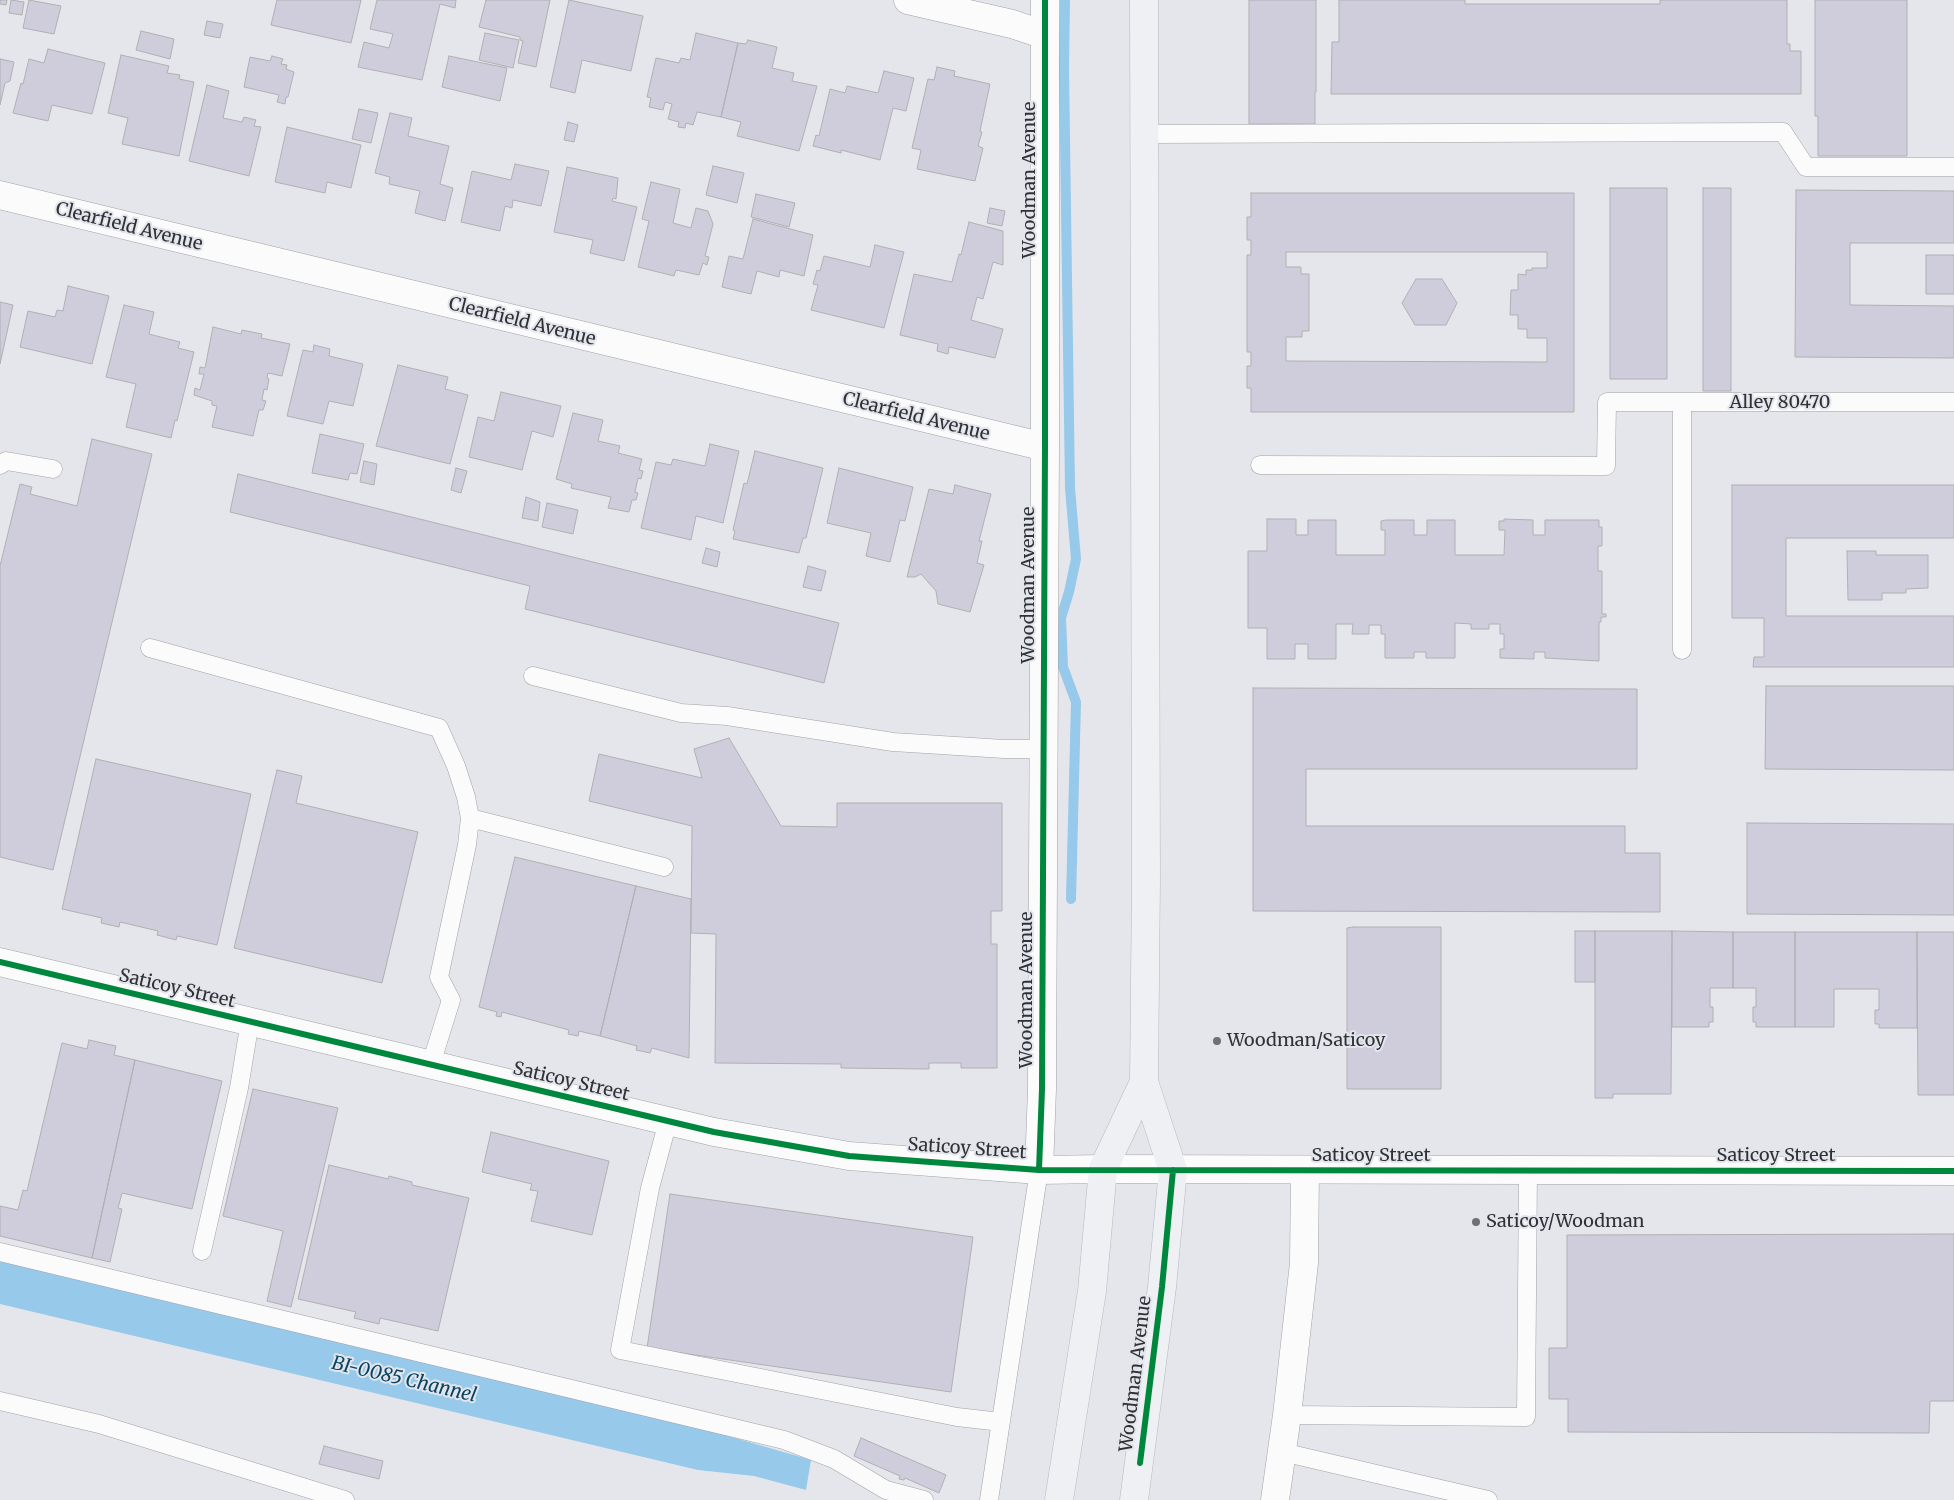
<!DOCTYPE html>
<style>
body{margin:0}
canvas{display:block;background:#e5e6eb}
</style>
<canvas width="1954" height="1500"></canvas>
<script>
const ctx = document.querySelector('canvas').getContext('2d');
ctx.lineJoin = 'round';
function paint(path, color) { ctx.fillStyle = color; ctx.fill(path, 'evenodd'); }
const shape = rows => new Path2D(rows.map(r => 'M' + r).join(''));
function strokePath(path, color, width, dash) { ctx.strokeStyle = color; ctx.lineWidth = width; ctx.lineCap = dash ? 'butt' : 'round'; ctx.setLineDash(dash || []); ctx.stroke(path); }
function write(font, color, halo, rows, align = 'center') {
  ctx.font = font + ' Merriweather,serif'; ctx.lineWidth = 4; ctx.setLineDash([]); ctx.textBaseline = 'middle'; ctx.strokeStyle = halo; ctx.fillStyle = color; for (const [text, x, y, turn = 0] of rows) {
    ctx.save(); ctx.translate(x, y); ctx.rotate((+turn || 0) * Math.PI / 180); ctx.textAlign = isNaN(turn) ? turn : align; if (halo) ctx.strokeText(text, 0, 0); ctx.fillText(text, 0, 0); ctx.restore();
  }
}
const water = shape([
 [0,1259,635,1409,811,1460,806,1490,754,1476,698,1470,0,1304]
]);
const stream = shape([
 [1065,0,1064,68,1070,488,1076,559,1069,592,1061,618,1063,667,1076,702,1071,899]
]);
const building = shape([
 [0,0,7,0,6,5,0,4,0,0],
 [11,0,24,2,22,15,9,13,11,0],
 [29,0,61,6,54,34,23,28,29,0],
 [277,0,361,0,351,43,271,25,277,0],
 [377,0,456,0,455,8,440,4,422,80,358,67,364,42,389,48,393,34,370,29,377,0],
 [486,0,550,0,536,67,518,63,523,41,520,40,520,37,479,27,486,0],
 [569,0,643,16,631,71,582,60,575,93,550,87,569,0],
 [1249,0,1316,0,1316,92,1315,92,1315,124,1249,124,1249,0],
 [1339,0,1465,0,1465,4,1660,4,1660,0,1787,0,1787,44,1790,44,1790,51,1801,51,1801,94,1331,94,1332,42,1339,42,1339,0],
 [1815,0,1907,0,1907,156,1818,156,1818,116,1815,116,1815,0],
 [207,21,223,24,220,38,204,35,207,21],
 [141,31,174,39,170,59,136,50,141,31],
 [485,33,519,40,513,68,479,60,485,33],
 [696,33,738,43,721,117,697,112,693,125,686,123,685,128,678,127,679,122,668,119,672,104,665,102,663,110,649,107,651,98,647,97,656,58,679,63,681,58,690,60,696,33],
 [748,40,777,47,772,68,794,73,792,81,817,86,799,151,737,136,741,122,721,117,738,43,746,44,748,40],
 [48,49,105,63,92,114,52,105,48,121,13,113,21,83,23,84,29,59,44,63,48,49],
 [121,55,169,66,167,73,180,75,179,79,194,82,179,156,122,144,128,118,108,113,121,55],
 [272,56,283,59,281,64,287,65,286,69,294,72,288,97,286,97,285,104,277,102,279,95,244,87,250,57,270,61,272,56],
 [449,56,507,68,500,101,442,87,449,56],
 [0,59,14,62,10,81,5,83,0,105,0,59],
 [937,67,955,71,954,76,990,84,980,131,982,132,978,146,983,148,975,181,917,169,921,150,912,148,928,79,934,80,937,67],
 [884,71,914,78,906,111,893,108,880,160,841,150,841,153,813,146,816,135,819,136,830,89,845,93,847,86,878,93,884,71],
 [207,85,229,91,223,118,242,122,244,117,256,120,254,126,261,127,249,176,189,161,207,85],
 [359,109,378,113,371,143,352,139,359,109],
 [390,113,412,118,408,136,449,146,440,184,453,188,445,221,415,213,420,191,389,184,390,177,375,173,390,113],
 [568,122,578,125,574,142,564,140,568,122],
 [287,127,361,145,351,188,327,182,325,193,275,182,287,127],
 [515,164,549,171,541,206,513,200,512,208,505,206,500,231,461,222,472,171,511,180,515,164],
 [713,166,744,173,737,203,706,195,713,166],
 [567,167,618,178,616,199,613,198,612,201,637,207,624,261,590,253,593,240,554,232,567,167],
 [651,182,680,189,673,223,691,228,696,208,708,211,713,224,705,256,709,257,707,265,703,263,699,275,676,270,674,276,638,267,649,221,642,219,651,182],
 [1610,188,1667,188,1667,379,1610,379,1610,188],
 [1703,188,1731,188,1731,391,1703,391,1703,188],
 [1796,190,1954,191,1954,243,1850,243,1850,305,1954,306,1954,358,1795,357,1796,190],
 [1251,193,1574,193,1574,412,1251,412,1251,388,1247,388,1247,366,1251,366,1251,352,1247,352,1247,255,1251,255,1251,240,1247,240,1247,217,1251,217,1251,193],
 [1286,252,1547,252,1547,268,1532,268,1532,270,1526,270,1526,275,1518,274,1518,290,1511,290,1510,315,1518,315,1518,329,1527,329,1527,338,1547,338,1547,362,1286,361,1286,337,1302,337,1302,331,1309,331,1309,274,1301,274,1301,267,1286,267,1286,252],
 [756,194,795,203,789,227,751,217,756,194],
 [990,208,1005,211,1002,226,987,223,990,208],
 [753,219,813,235,804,276,780,270,779,277,757,271,751,294,722,287,729,256,743,259,753,219],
 [969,222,1003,231,1003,265,993,262,983,299,977,297,971,320,1003,329,995,358,949,347,948,354,937,351,938,344,900,335,914,274,952,282,959,254,961,255,969,222],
 [875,245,904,252,884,328,811,310,818,285,813,284,817,270,820,271,824,256,870,267,875,245],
 [1926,255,1954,255,1954,294,1926,294,1926,255],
 [1416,279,1442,279,1457,303,1446,325,1415,325,1402,303,1416,279],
 [68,286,109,296,92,364,20,347,28,311,55,317,57,310,63,311,68,286],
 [0,302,13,305,0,364,0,302],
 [124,305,154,312,149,334,180,342,178,348,194,352,177,421,175,420,171,438,126,427,136,384,106,377,124,305],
 [213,327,241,334,242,330,262,334,261,338,290,344,282,376,268,373,267,378,269,379,267,390,264,389,262,400,266,401,263,410,259,410,253,436,212,427,217,406,212,405,212,401,194,395,195,388,200,390,204,374,199,374,200,367,205,368,213,327],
 [314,345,330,349,329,356,363,364,353,406,329,401,323,424,287,416,303,350,313,352,314,345],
 [398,365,448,377,445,389,468,395,450,464,376,446,398,365],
 [501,392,561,406,553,437,532,431,522,470,469,457,478,417,494,421,501,392],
 [573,413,603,420,598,441,620,446,618,453,642,459,639,470,643,471,641,479,638,478,635,492,638,493,636,500,632,500,629,512,608,508,611,497,571,488,572,484,556,479,573,413],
 [320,434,364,444,357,474,350,473,348,480,312,473,320,434],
 [92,439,152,454,53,870,0,857,0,566,20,484,32,487,30,494,77,506,92,439],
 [710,444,739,451,723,523,696,516,691,540,641,528,656,462,671,465,673,459,705,466,710,444],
 [755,451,823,468,806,538,803,538,799,553,733,539,735,531,733,530,744,483,747,484,755,451],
 [364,461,377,464,374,485,360,482,364,461],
 [456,468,467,471,461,493,451,490,456,468],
 [839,468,913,487,905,521,900,520,890,562,866,556,871,533,827,523,839,468],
 [238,474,839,623,824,683,525,609,530,586,230,512,238,474],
 [955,485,991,494,979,541,982,541,977,563,984,565,970,612,938,604,936,591,921,574,915,577,907,577,929,489,953,494,955,485],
 [1732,485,1954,485,1954,538,1786,538,1786,616,1954,616,1954,667,1753,667,1754,657,1764,657,1764,618,1732,618,1732,485],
 [526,497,540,502,538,521,522,518,526,497],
 [547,503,578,510,573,534,542,527,547,503],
 [1267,519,1296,519,1296,535,1308,535,1308,520,1336,520,1336,555,1385,555,1385,530,1381,530,1381,521,1386,520,1414,520,1414,535,1427,535,1427,520,1455,520,1455,555,1504,555,1505,530,1499,530,1499,521,1504,521,1504,519,1533,520,1533,535,1545,535,1545,520,1599,520,1599,527,1602,527,1602,546,1598,546,1598,571,1602,571,1602,614,1606,614,1606,617,1601,617,1601,622,1599,622,1599,661,1545,658,1545,652,1534,652,1534,659,1500,658,1500,649,1504,649,1504,634,1500,634,1500,624,1489,624,1489,629,1471,629,1471,624,1455,623,1455,658,1426,658,1426,652,1414,652,1414,658,1385,658,1385,634,1381,634,1381,625,1369,625,1369,634,1352,634,1353,624,1336,624,1336,659,1308,659,1308,644,1295,644,1295,659,1267,659,1267,628,1248,628,1248,551,1267,551,1267,519],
 [706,548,720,552,717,567,702,563,706,548],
 [1847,551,1876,551,1876,555,1928,555,1928,588,1906,589,1906,593,1882,593,1882,600,1848,600,1847,551],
 [808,566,826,571,821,591,803,587,808,566],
 [1766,686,1954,686,1954,770,1765,769,1766,686],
 [1253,688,1637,689,1637,769,1306,769,1306,826,1625,826,1625,853,1660,853,1660,912,1253,911,1253,688],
 [729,738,781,826,837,827,837,803,1002,803,1002,911,991,911,991,944,997,944,997,1068,961,1068,961,1063,929,1063,929,1069,841,1068,841,1064,715,1063,716,934,691,933,692,826,589,801,599,754,702,778,694,749,729,738],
 [96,759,251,794,217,945,177,936,176,940,157,935,158,931,120,922,119,927,101,923,102,918,62,909,96,759],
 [277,770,302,776,296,803,418,832,382,983,234,948,277,770],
 [1747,823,1954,824,1954,915,1747,914,1747,823],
 [515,857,636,886,600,1036,579,1031,578,1036,568,1034,569,1030,502,1012,501,1017,496,1016,497,1012,479,1007,515,857],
 [636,886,691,899,689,1058,652,1048,650,1053,636,1050,637,1046,600,1036,636,886],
 [1353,927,1441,927,1441,1089,1347,1089,1347,928,1353,927],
 [1575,931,1595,931,1595,982,1575,982,1575,931],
 [1595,931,1672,931,1671,1094,1613,1094,1613,1098,1595,1098,1595,931],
 [1672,931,1733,932,1733,988,1710,988,1710,1007,1713,1007,1713,1022,1709,1022,1709,1027,1672,1027,1672,931],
 [1733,932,1795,932,1795,1027,1756,1027,1756,1022,1753,1022,1753,1007,1756,1007,1756,988,1733,988,1733,932],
 [1795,932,1917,932,1917,1028,1879,1028,1879,1024,1875,1024,1875,1010,1879,1010,1879,989,1834,989,1834,1027,1795,1027,1795,932],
 [1917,932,1954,932,1954,1095,1918,1095,1917,932],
 [89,1040,116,1046,114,1055,135,1060,92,1258,0,1236,0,1206,18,1210,23,1190,27,1191,62,1043,87,1049,89,1040],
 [135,1060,222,1081,192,1209,122,1193,118,1208,122,1209,110,1262,92,1258,135,1060],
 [253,1089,338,1108,291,1307,267,1301,283,1231,223,1216,253,1089],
 [491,1132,609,1161,592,1235,531,1221,538,1191,530,1190,532,1184,482,1172,491,1132],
 [329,1165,388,1179,389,1176,412,1182,412,1185,469,1198,438,1331,380,1318,379,1324,354,1318,356,1312,298,1299,329,1165],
 [670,1194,973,1237,951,1392,647,1348,670,1194],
 [1954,1234,1954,1401,1930,1401,1929,1433,1568,1432,1568,1399,1549,1399,1549,1348,1567,1348,1567,1235,1954,1234],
 [861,1438,946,1475,939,1493,905,1478,904,1480,899,1479,900,1476,854,1456,861,1438],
 [324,1446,383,1461,379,1479,319,1464,324,1446]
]);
const lane = shape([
 [1144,134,1783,132,1806,167,1954,167],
 [1682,403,1682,650],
 [0,465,6,461,53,469],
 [1260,465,1606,466,1607,402,1954,402],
 [150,648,439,728,456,766,466,797,470,818,467,845,439,977,451,1000,431,1064],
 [533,676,681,713,727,716,893,742,1004,749,1043,749],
 [470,818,664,867],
 [668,1121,650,1188,620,1350,957,1417,1001,1422],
 [202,1251,239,1088,250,1021],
 [0,1252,784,1440,834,1459,886,1490,924,1500],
 [0,1401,99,1424,345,1500],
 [1287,1415,1526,1417,1528,1171],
 [1282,1452,1488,1500],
 [989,1500,1039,1170]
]);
const street = shape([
 [908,0,1012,24,1045,35],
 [0,195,1045,447],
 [0,962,714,1132,849,1156,1039,1170,1103,1169],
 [1039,1170,1042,1089,1045,447,1045,0],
 [1275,1500,1287,1415,1304,1263,1305,1170]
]);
const secondary = shape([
 [1103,1169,1954,1171]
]);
const primary = shape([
 [1059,1500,1092,1291,1103,1169,1144,1082],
 [1134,1500,1162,1287,1173,1170,1144,1082,1146,879,1144,0]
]);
const cycleway = shape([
 [0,962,714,1132,849,1156,1039,1170,1954,1171],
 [1039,1170,1042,1089,1045,447,1045,0],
 [1140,1463,1162,1287,1173,1170]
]);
const markers = [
 [1217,1041,5,"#6f7074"],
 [1476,1222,5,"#6f7074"]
];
const streetNames = [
 ["Woodman Avenue",1030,180,-90],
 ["Clearfield Avenue",129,227,14],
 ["Clearfield Avenue",522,322,14],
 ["Alley 80470",1780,403],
 ["Clearfield Avenue",916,417,14],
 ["Woodman Avenue",1029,585,-90],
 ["Saticoy Street",177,989,13],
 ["Woodman Avenue",1027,990,-90],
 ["Saticoy Street",571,1082,13],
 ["Saticoy Street",967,1149,4],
 ["Saticoy Street",1371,1156],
 ["Saticoy Street",1776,1156],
 ["Woodman Avenue",1136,1374,-83]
];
const poiNames = [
 ["Woodman/Saticoy",1227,1041],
 ["Saticoy/Woodman",1486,1222]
];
const waterNames = [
 ["BI-0085 Channel",404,1380,13]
];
paint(water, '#97c9ea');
strokePath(stream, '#97c9ea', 10);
paint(building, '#cfcddc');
strokePath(building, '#b0b0b3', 1);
strokePath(lane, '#a1a2a6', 19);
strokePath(street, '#a1a2a6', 29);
strokePath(secondary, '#a1a2a6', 29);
strokePath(primary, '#b4b8c0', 29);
strokePath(lane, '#fbfbfc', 18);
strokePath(street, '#fbfbfc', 28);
strokePath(secondary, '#fbfbfc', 28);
strokePath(primary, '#eef0f4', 28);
strokePath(cycleway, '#00873e', 6);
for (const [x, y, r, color] of markers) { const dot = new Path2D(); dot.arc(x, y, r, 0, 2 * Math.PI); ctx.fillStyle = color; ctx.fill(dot); strokePath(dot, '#e3e5ed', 2); }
write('18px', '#303134', '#e3e5ed', streetNames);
write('18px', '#303134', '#e3e5ed', poiNames, 'left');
write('italic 19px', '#084461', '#e3e5ed', waterNames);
</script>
